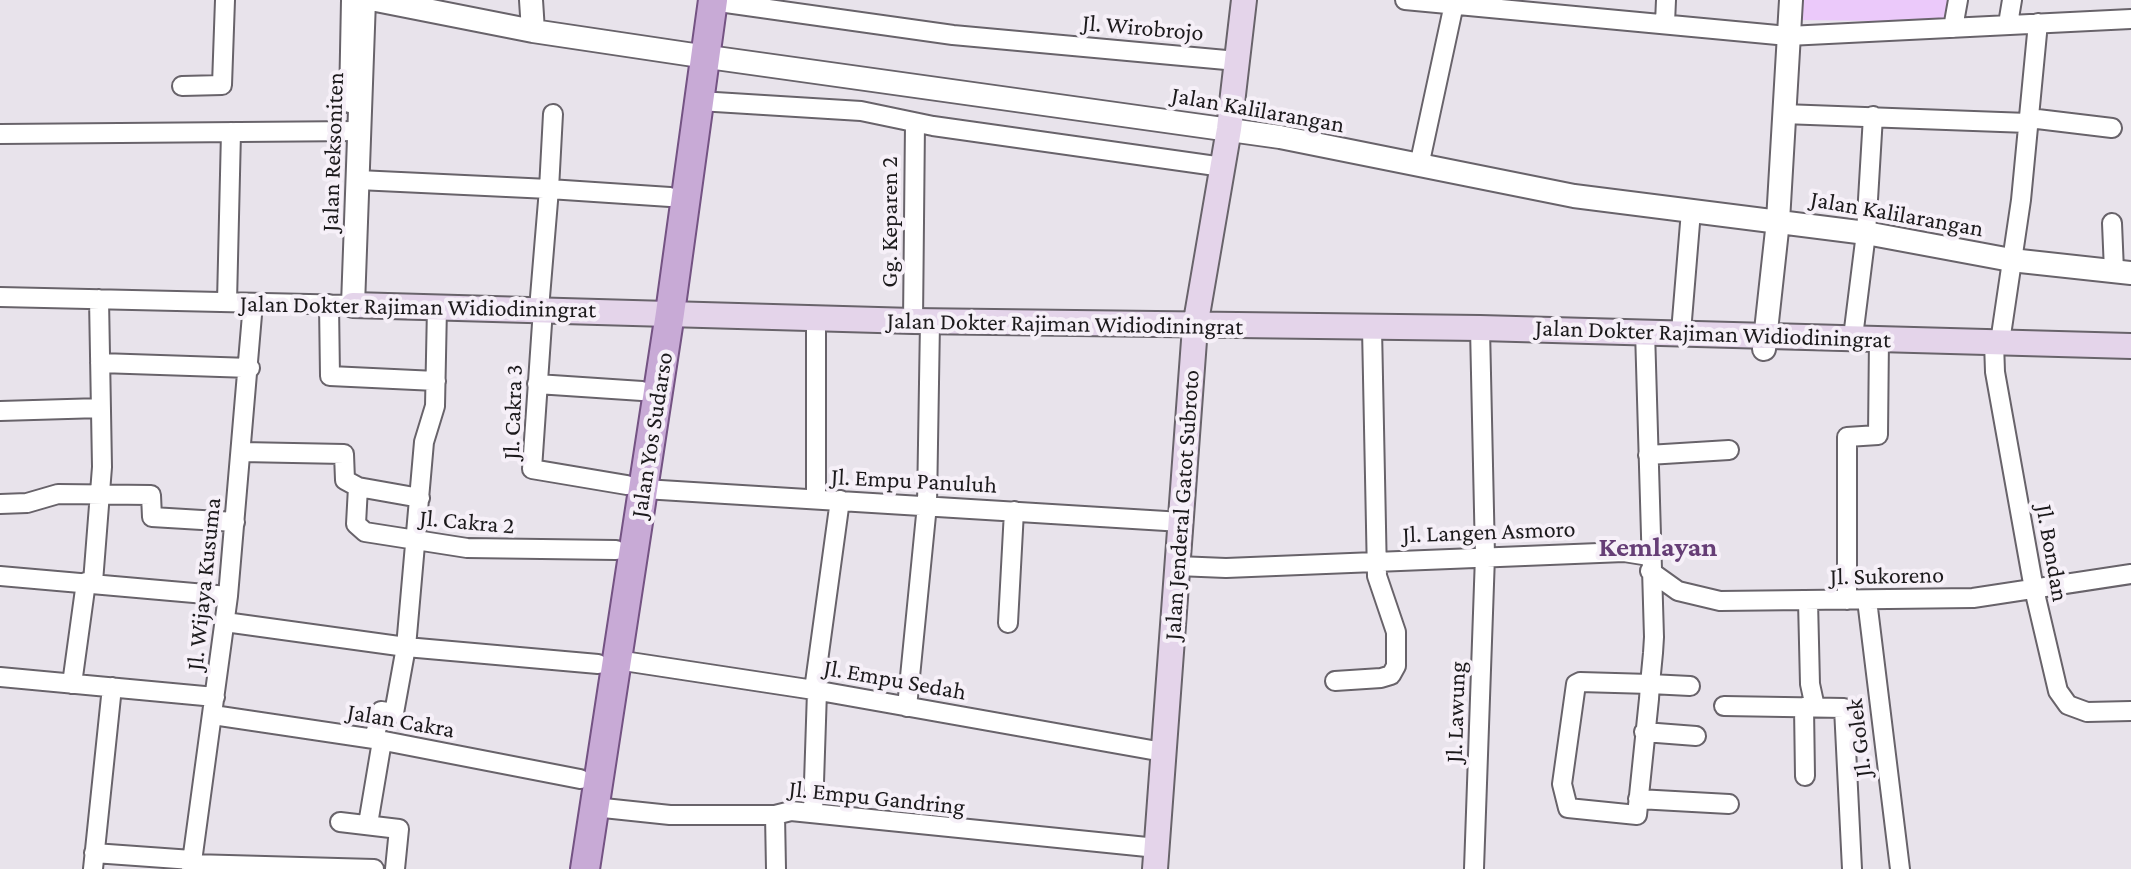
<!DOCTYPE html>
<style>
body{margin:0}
canvas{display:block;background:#e8e3eb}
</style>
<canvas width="2131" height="869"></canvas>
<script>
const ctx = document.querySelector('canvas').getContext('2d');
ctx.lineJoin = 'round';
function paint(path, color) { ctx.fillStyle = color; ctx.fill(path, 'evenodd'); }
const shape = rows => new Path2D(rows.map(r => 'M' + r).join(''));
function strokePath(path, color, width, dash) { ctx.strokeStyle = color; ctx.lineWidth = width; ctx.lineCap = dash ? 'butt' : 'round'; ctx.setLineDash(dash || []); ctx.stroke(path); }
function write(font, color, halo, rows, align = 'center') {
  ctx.font = font + ' "Crimson Pro",serif'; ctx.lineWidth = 8; ctx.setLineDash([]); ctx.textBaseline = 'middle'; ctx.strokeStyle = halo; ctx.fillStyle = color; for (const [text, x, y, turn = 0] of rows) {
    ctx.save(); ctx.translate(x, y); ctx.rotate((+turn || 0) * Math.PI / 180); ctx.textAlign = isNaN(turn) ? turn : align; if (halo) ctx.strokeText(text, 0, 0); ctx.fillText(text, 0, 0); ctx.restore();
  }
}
const green = shape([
 [1799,0,1952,0,1949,22,1797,20]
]);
const minor = shape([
 [1405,0,1788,36,2131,19],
 [712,1,953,35,1237,61],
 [1665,23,1666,0],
 [2008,24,2012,0],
 [1953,28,1958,0],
 [182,86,222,85,225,0],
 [699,101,861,111,933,126,1223,167],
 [349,103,351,0],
 [1783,114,2028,123],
 [2029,118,2112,128],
 [0,134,359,131],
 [1419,166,1454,4],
 [358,180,549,189,553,114],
 [2112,223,2114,271],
 [0,297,353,305],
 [227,302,231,132],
 [329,304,330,376,436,381],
 [539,309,549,189,670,197],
 [543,309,532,469,627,485],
 [816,318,816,499],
 [913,321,915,123],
 [1645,331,1654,637,1653,653,1650,684,1649,699,1637,815,1568,808,1562,784,1576,684,1580,682,1650,684,1690,686],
 [1681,332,1691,211],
 [1853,337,1866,233,1873,116],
 [1994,342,1995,372,2034,589,2058,691,2068,705,2087,712,2131,711],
 [2000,342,2021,200,2038,23],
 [100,363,250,368],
 [537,384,642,391],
 [0,411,101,408],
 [242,452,344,454,345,480,358,487,420,498],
 [1648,455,1729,450],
 [358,487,356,524,365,532,467,548,616,550],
 [644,489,1182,522],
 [0,504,27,503,58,494,151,495,152,517,235,522],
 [1177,566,1226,568,1624,552,1649,556],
 [1650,571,1678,591,1720,601,1973,598,2131,574],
 [0,576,228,596],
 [93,582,102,467,99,299],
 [1847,600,1847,437,1878,435,1879,338],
 [1867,600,1900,869],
 [1808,601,1810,684,1815,707],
 [225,622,406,647,598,664],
 [1008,623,1014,511],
 [617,660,814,690,1163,752],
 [0,677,215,697],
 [1335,681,1381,678,1391,675,1396,666,1396,632,1377,576,1372,328],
 [72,684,86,582],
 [814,690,840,500],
 [1724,706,1844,708,1852,869],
 [907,707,927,505,930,322],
 [1804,707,1805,776],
 [213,715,374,739,580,779],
 [1644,732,1696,736],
 [374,739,381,711,394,713,406,647,424,442,435,406,437,307],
 [1638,799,1729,804],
 [594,807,670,815,775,815,791,811,1157,848],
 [813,813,817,691],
 [775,815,776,869],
 [340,822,399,829,395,869],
 [368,824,382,741],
 [94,853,192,860],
 [192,864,374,869],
 [93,869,112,687],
 [191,869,228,596,253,303],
 [1474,869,1485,556,1480,328]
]);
const tertiary = shape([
 [376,0,533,31,687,54,1280,137,1574,196,1866,233,2011,260,2131,273],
 [531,0,533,31],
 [353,305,364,0],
 [1764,349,1778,221,1791,0]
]);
const secondary = shape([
 [353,305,913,321,1480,328,2131,346],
 [1155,869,1195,327,1229,129,1244,0]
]);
const primary = shape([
 [585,869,670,313,713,0]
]);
const streetNames = [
 ["Jl. Wirobrojo",1143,28,5],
 ["Jalan Kalilarangan",1258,110,10],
 ["Jalan Reksoniten",333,152,-88],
 ["Jalan Kalilarangan",1897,214,10],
 ["Gg. Keparen 2",890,222,-90],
 ["Jalan Dokter Rajiman Widiodiningrat",418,307,1],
 ["Jalan Dokter Rajiman Widiodiningrat",1065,324,1],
 ["Jalan Dokter Rajiman Widiodiningrat",1713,334,2],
 ["Jl. Cakra 3",513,412,-88],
 ["Jalan Yos Sudarso",652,435,-81],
 ["Jl. Empu Panuluh",914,481,3],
 ["Jalan Jenderal Gatot Subroto",1182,505,-86],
 ["Jl. Cakra 2",467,522,5],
 ["Jl. Langen Asmoro",1489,532,-2],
 ["Jl. Bondan",2052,553,80],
 ["Jl. Sukoreno",1887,576,-1],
 ["Jl. Wijaya Kusuma",204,584,-84],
 ["Jl. Empu Sedah",895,680,10],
 ["Jl. Lawung",1456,712,-88],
 ["Jalan Cakra",401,721,10],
 ["Jl. Golek",1859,738,-97],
 ["Jl. Empu Gandring",877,798,6]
];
const quarterNames = [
 ["Kemlayan",1658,547]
];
paint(green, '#ebc9fa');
strokePath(minor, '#68636a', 22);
strokePath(tertiary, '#68636a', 26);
strokePath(secondary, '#68636a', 28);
strokePath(primary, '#745383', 32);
strokePath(minor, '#fff', 18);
strokePath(tertiary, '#fff', 22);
strokePath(secondary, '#e4d4ea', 24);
strokePath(primary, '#c8aad6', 28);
write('24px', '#1c1a1c', '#f6f0f8', streetNames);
write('bold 28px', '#663e76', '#f6f0f8', quarterNames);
</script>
